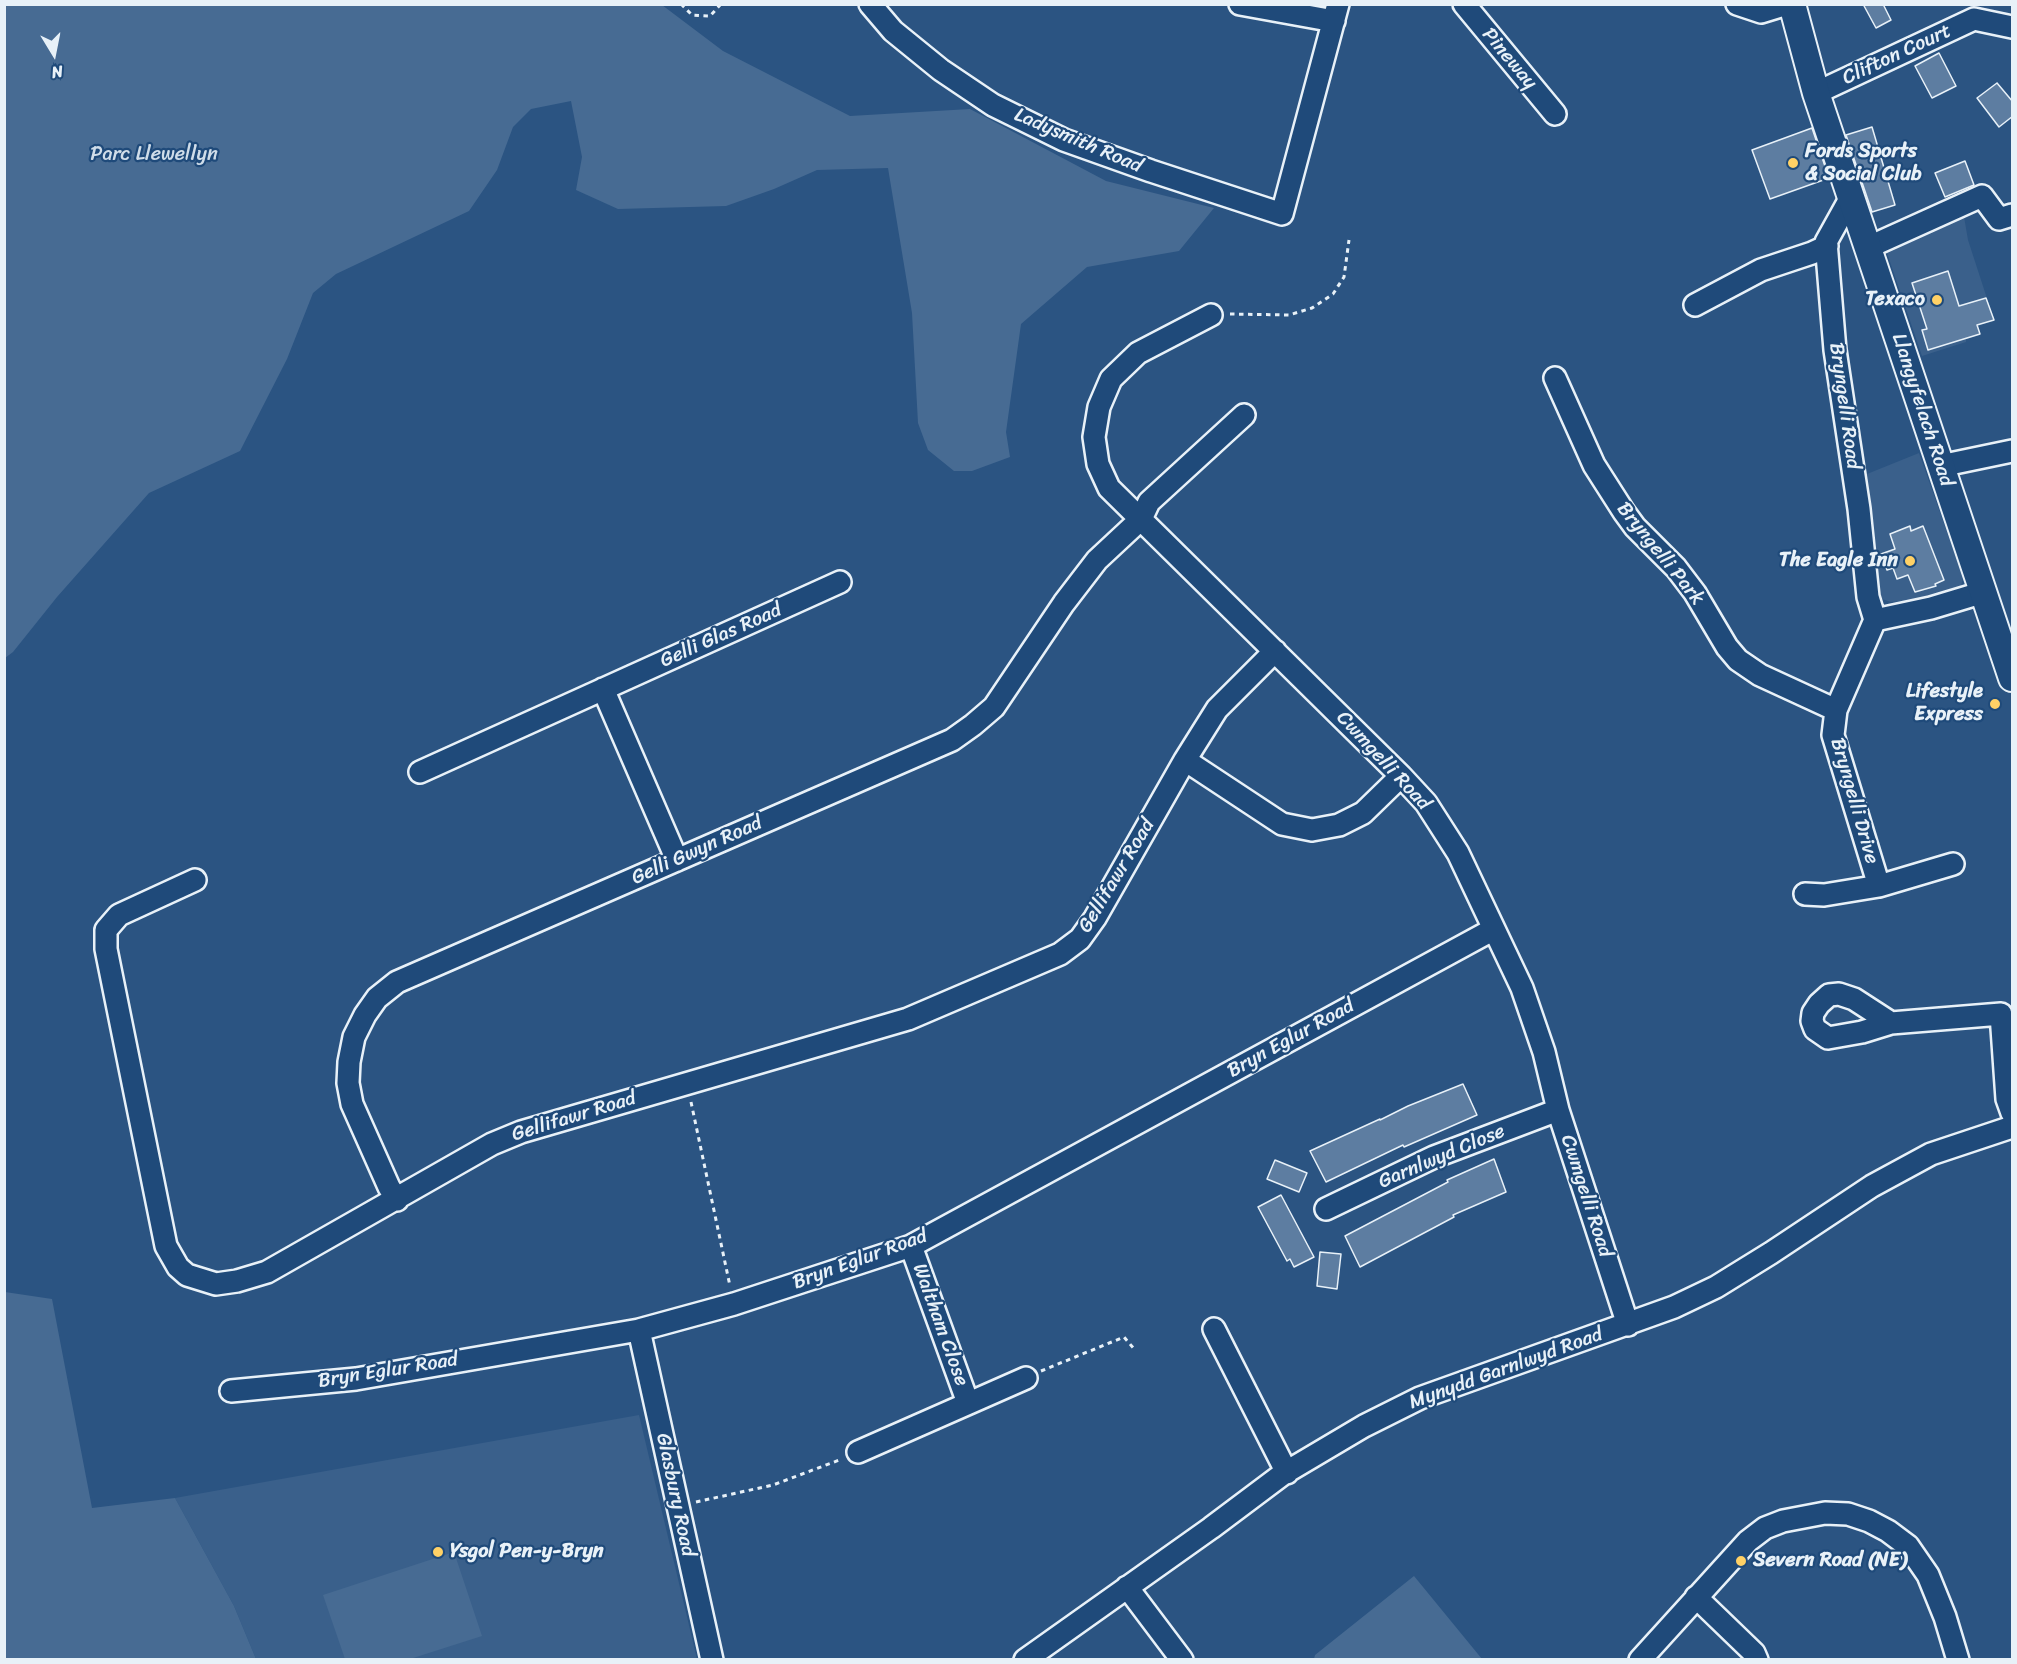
<!DOCTYPE html>
<style>
body{margin:0}
#map{position:relative;width:2017px;height:1664px;overflow:hidden;background:#2b5482;font-family:Sriracha,sans-serif}
canvas{display:block}
.frame{position:absolute;inset:0;border:6px solid #e8f1f8;pointer-events:none}
.north{position:absolute;left:24px;top:24px;width:60px;height:60px;-webkit-text-stroke:4px #1f4a7a;paint-order:stroke;rotate:170deg;font-size:16px;font-weight:700;line-height:24px;text-align:center;color:#e8f1f8}
.north::after{content:'';display:block;margin:auto;width:21px;height:27px;background:#e8f1f8;clip-path:polygon(50% 0,100% 100%,50% 72%,0 100%)}
</style>
<div id="map">
<canvas width="2017" height="1664"></canvas>
<div class="frame"></div>
<div class="north">N</div>
</div>
<script>
const ctx = document.querySelector('canvas').getContext('2d');
ctx.lineJoin = 'round';
function paint(path, color) { ctx.fillStyle = color; ctx.fill(path, 'evenodd'); }
const shape = rows => new Path2D(rows.map(r => 'M' + r).join(''));
function strokePath(path, color, width, dash) { ctx.strokeStyle = color; ctx.lineWidth = width; ctx.lineCap = dash ? 'butt' : 'round'; ctx.setLineDash(dash || []); ctx.stroke(path); }
function write(font, color, halo, rows, align = 'center') {
  ctx.font = font + ' Sriracha,sans-serif'; ctx.lineWidth = 4.5; ctx.setLineDash([]); ctx.textBaseline = 'middle'; ctx.strokeStyle = halo; ctx.fillStyle = color; for (const [text, x, y, turn = 0] of rows) {
    ctx.save(); ctx.translate(x, y); ctx.rotate((+turn || 0) * Math.PI / 180); ctx.textAlign = isNaN(turn) ? turn : align; if (halo) ctx.strokeText(text, 0, 0); ctx.fillText(text, 0, 0); ctx.restore();
  }
}
const built = shape([
 [1963,211,1968,240,1994,320,1977,325,1980,334,1966,339,1966,342,1922,356,1887,253,1934,231],
 [1919,453,1963,577,1961,587,1925,599,1891,602,1882,599,1879,594,1874,526,1867,474],
 [639,1415,697,1659,256,1659,234,1606,175,1498]
]);
const green = shape([
 [4,5,662,5,723,51,850,116,970,109,1106,181,1214,208,1179,251,1087,267,1021,324,1006,432,1010,457,972,471,954,471,928,450,918,423,912,313,888,168,817,170,774,189,726,206,618,209,576,190,582,157,571,101,531,109,513,127,497,170,469,211,336,274,313,293,287,359,240,451,149,493,57,597,13,652,5,658],
 [5,1292,52,1299,92,1508,175,1498,234,1606,256,1659,5,1659],
 [454,1552,482,1636,410,1659,345,1659,323,1595],
 [1414,1576,1482,1659,1314,1659,1315,1655]
]);
const building = shape([
 [1863,4,1883,4,1891,20,1876,28,1863,4],
 [1939,53,1956,86,1932,98,1915,66,1939,53],
 [1997,83,2013,102,2013,116,1999,127,1977,98,1997,83],
 [1872,127,1895,205,1872,212,1846,135,1872,127],
 [1812,128,1829,178,1770,199,1752,150,1812,128],
 [1965,161,1974,185,1945,197,1935,173,1965,161],
 [1948,271,1959,306,1986,298,1994,320,1977,325,1980,334,1928,350,1922,330,1927,329,1912,283,1948,271],
 [1910,526,1911,531,1923,526,1944,580,1935,584,1936,586,1915,592,1908,575,1897,579,1893,568,1887,570,1881,554,1895,549,1890,534,1910,526],
 [1463,1084,1477,1115,1404,1147,1403,1145,1326,1182,1310,1151,1380,1119,1380,1120,1408,1106,1463,1084],
 [1494,1159,1506,1192,1453,1215,1454,1217,1360,1267,1345,1236,1448,1182,1447,1180,1494,1159],
 [1275,1160,1307,1173,1299,1192,1267,1179,1275,1160],
 [1281,1195,1314,1257,1294,1267,1290,1259,1287,1261,1258,1207,1281,1195],
 [1320,1252,1341,1254,1337,1289,1317,1286,1320,1252]
]);
const path = shape([
 [681,4,692,15,710,16,721,4],
 [1230,314,1289,315,1312,308,1333,294,1344,277,1349,240],
 [691,1102,730,1286],
 [1041,1371,1124,1337,1135,1350],
 [696,1502,773,1485,842,1459]
]);
const minor = shape([
 [870,4,893,31,941,70,993,105,1064,140,1151,171,1282,214,1338,4],
 [1240,4,1334,21],
 [1464,4,1555,114],
 [1737,4,1761,12,1787,4],
 [1816,93,1974,19,2012,27],
 [1851,197,1826,242,1835,350,1859,509,1868,597,1875,620],
 [1869,247,1982,196,1999,219,2012,215],
 [1695,305,1761,270,1812,253,1827,246],
 [1211,315,1138,353,1111,379,1099,407,1094,437,1098,464,1109,488,1401,776,1426,803,1458,853,1522,988,1544,1052,1558,1110,1628,1325],
 [1555,378,1594,465,1624,512,1635,527,1676,568,1695,593,1727,647,1738,660,1760,675,1836,710],
 [1940,466,2012,451],
 [603,689,677,860],
 [1185,760,1282,824,1312,830,1339,825,1363,813,1401,776],
 [420,772,840,582],
 [195,880,119,915,106,930,106,949,166,1246,178,1267,187,1275,216,1284,237,1281,267,1272,492,1144,521,1132,908,1019,1060,954,1080,939,1095,918,1185,760,1217,709,1275,651],
 [1879,886,1833,735,1836,710,1875,620,1931,608,1984,592],
 [1805,894,1824,895,1879,886,1953,864],
 [1891,1023,1854,999,1839,994,1829,995,1819,1004,1813,1013,1812,1021,1815,1029,1828,1038,1862,1032,1891,1023,2001,1014,2007,1099,2012,1113],
 [397,1200,389,1187,352,1104,348,1083,349,1062,354,1037,365,1015,377,998,397,982,952,740,973,725,994,707,1064,603,1097,560,1141,519,1149,502,1244,415],
 [1326,1209,1434,1157,1558,1110],
 [911,1246,968,1403],
 [1214,1329,1287,1473],
 [639,1330,712,1660],
 [231,1391,356,1379,639,1330,734,1304,911,1246,1494,929],
 [858,1452,1026,1378],
 [1127,1587,1182,1660],
 [1696,1597,1754,1653,1757,1660],
 [1025,1660,1211,1528,1283,1474,1364,1426,1420,1398,1674,1307,1716,1287,1771,1253,1872,1186,1931,1154,2012,1127],
 [1640,1660,1748,1541,1765,1528,1783,1521,1825,1513,1848,1514,1869,1521,1888,1531,1908,1546,1928,1575,1945,1617,1958,1660]
]);
const major = shape([
 [1792,4,1816,93,2012,678]
]);
const markers = [
 [1793,163,6,"#ffd166"],
 [1937,300,6,"#ffd166"],
 [1910,561,6,"#ffd166"],
 [1995,704,6,"#ffd166"],
 [438,1552,6,"#ffd166"],
 [1741,1561,6,"#ffd166"]
];
const streetNames = [
 ["Clifton Court",1897,55,-25],
 ["Pineway",1509,59,50],
 ["Ladysmith Road",1078,141,23],
 ["Bryngelli Road",1844,406,82],
 ["Llangyfelach Road",1922,410,72],
 ["Bryngelli Park",1660,554,51],
 ["Gelli Glas Road",721,636,-24],
 ["Cwmgelli Road",1383,761,47],
 ["Bryngelli Drive",1854,801,74],
 ["Gelli Gwyn Road",697,851,-24],
 ["Gellifawr Road",1117,876,-59],
 ["Bryn Eglur Road",1291,1039,-29],
 ["Gellifawr Road",574,1117,-17],
 ["Garnlwyd Close",1442,1157,-23],
 ["Cwmgelli Road",1586,1196,72],
 ["Bryn Eglur Road",860,1260,-20],
 ["Waltham Close",940,1325,70],
 ["Mynydd Garnlwyd Road",1506,1369,-20],
 ["Bryn Eglur Road",388,1371,-9],
 ["Glasbury Road",675,1495,78]
];
const poiNames = [
 ["Fords Sports",1805,152],
 ["& Social Club",1805,175],
 ["Texaco",1925,300,"right"],
 ["The Eagle Inn",1898,561,"right"],
 ["Lifestyle",1983,692,"right"],
 ["Express",1983,715,"right"],
 ["Ysgol Pen-y-Bryn",450,1552],
 ["Severn Road (NE)",1753,1561]
];
const parkNames = [
 ["Parc Llewellyn",154,155]
];
paint(built, '#3a608b');
paint(green, '#476b93');
paint(building, '#5d7da1');
strokePath(building, '#e8f1f8', 1.5);
strokePath(minor, '#e8f1f8', 26);
strokePath(major, '#e8f1f8', 30);
strokePath(path, '#e8f1f8', 3, [4.5, 4.5]);
strokePath(minor, '#1f4a7a', 21);
strokePath(major, '#1f4a7a', 26);
for (const [x, y, r, color] of markers) { const dot = new Path2D(); dot.arc(x, y, r, 0, 2 * Math.PI); ctx.fillStyle = color; ctx.fill(dot); strokePath(dot, '#1f4a7a', 2); }
write('20px', '#e8f1f8', '#1f4a7a', streetNames);
write('bold 20px', '#e8f1f8', '#1f4a7a', poiNames, 'left');
write('20px', '#d0dde9', '#1f4a7a', parkNames);
</script>
